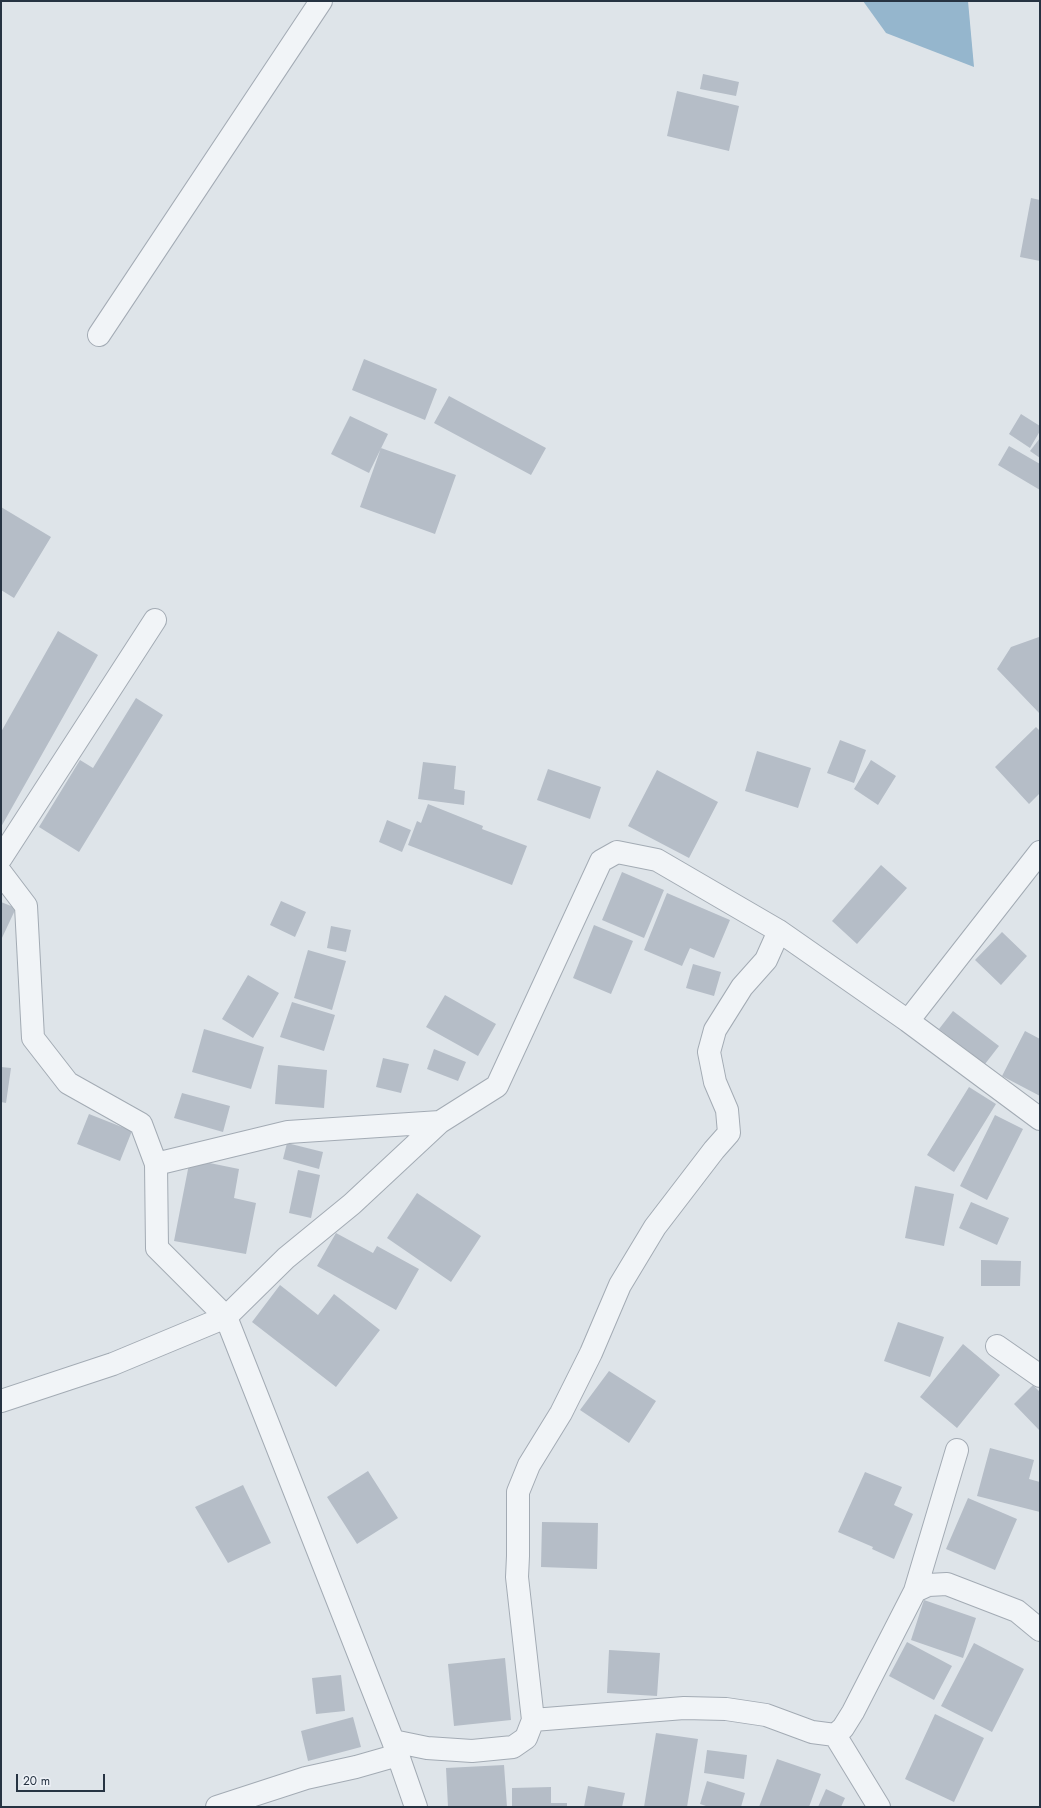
<!DOCTYPE html>
<style>
body{margin:0}
#map{position:relative;width:1041px;height:1808px;overflow:hidden;background:#dee4e9;font-family:Jost,sans-serif}
canvas{display:block}
.frame{position:absolute;inset:0;border:2px solid #263342;pointer-events:none}
.scale{position:absolute;left:16px;top:1774px;width:89px;height:18px;box-sizing:border-box;border:2px solid #263342;border-top:0;padding-left:5px;font-size:12px;line-height:14px;white-space:nowrap;color:#263342;-webkit-text-stroke:3px #eef2f7;paint-order:stroke}
</style>
<div id="map">
<canvas width="1041" height="1808"></canvas>
<div class="frame"></div>
<div class="scale">20 m</div>
</div>
<script>
const ctx = document.querySelector('canvas').getContext('2d');
ctx.lineJoin = 'round';
function paint(path, color) { ctx.fillStyle = color; ctx.fill(path, 'evenodd'); }
const shape = rows => new Path2D(rows.map(r => 'M' + r).join(''));
function strokePath(path, color, width, dash) { ctx.strokeStyle = color; ctx.lineWidth = width; ctx.lineCap = dash ? 'butt' : 'round'; ctx.setLineDash(dash || []); ctx.stroke(path); }
const water = shape([
 [863,1,968,1,974,67,886,33]
]);
const building = shape([
 [703,74,739,82,736,96,700,89],
 [677,91,739,106,729,151,667,136],
 [1031,198,1040,200,1040,261,1020,257],
 [364,359,437,389,425,420,352,390],
 [449,396,546,448,531,475,434,423],
 [1021,414,1040,426,1040,431,1030,448,1009,434],
 [350,416,388,434,369,473,331,454],
 [1040,438,1040,458,1030,451],
 [1009,446,1040,464,1040,490,998,465],
 [381,448,456,475,435,534,360,507],
 [1,507,51,537,14,598,1,590],
 [58,631,98,655,1,827,1,732],
 [1039,637,1040,637,1040,714,997,669,1011,647],
 [136,698,163,715,79,852,39,827,80,760,93,768],
 [1036,727,1040,731,1040,793,1029,804,995,767],
 [840,740,866,750,854,783,827,773],
 [757,751,811,768,798,808,745,791],
 [871,760,896,776,878,805,854,789],
 [423,762,456,766,454,789,465,791,464,805,418,799],
 [548,769,601,787,590,819,537,800],
 [657,770,718,802,689,858,628,826],
 [428,804,483,826,482,829,527,846,512,885,408,845,417,821,421,823],
 [387,820,411,830,402,852,379,842],
 [881,865,907,888,857,944,832,921],
 [622,872,664,890,644,938,602,920],
 [667,893,730,920,714,958,690,948,682,966,644,950],
 [281,901,306,912,295,937,270,925],
 [1,902,16,908,1,940],
 [594,925,633,941,611,994,573,978],
 [331,926,351,930,346,952,327,948],
 [1002,932,1027,956,1001,985,975,960],
 [308,950,346,961,332,1010,294,998],
 [693,964,721,972,714,996,686,988],
 [248,975,279,993,253,1038,222,1019],
 [445,995,496,1024,478,1056,426,1027],
 [292,1002,335,1015,324,1051,280,1037],
 [953,1011,999,1046,985,1064,939,1029],
 [204,1029,264,1047,251,1089,192,1072],
 [1025,1031,1040,1039,1040,1096,1002,1076],
 [434,1049,466,1062,458,1081,427,1069],
 [383,1058,409,1064,401,1093,376,1087],
 [278,1065,327,1070,324,1108,275,1104],
 [1,1067,11,1068,6,1103,1,1102],
 [969,1087,996,1104,954,1172,927,1155],
 [182,1093,230,1106,223,1132,174,1118],
 [89,1114,132,1131,120,1161,77,1144],
 [995,1115,1023,1129,987,1200,960,1186],
 [287,1143,323,1152,319,1169,283,1159],
 [190,1159,239,1169,234,1198,256,1203,246,1254,174,1241],
 [298,1170,320,1175,311,1218,289,1213],
 [915,1186,954,1194,944,1246,905,1238],
 [417,1193,481,1236,451,1282,387,1238],
 [971,1202,1009,1218,997,1245,959,1228],
 [336,1233,373,1253,377,1246,419,1269,396,1310,317,1266],
 [981,1260,1021,1261,1020,1286,981,1286],
 [280,1285,318,1315,334,1294,380,1330,336,1387,252,1322],
 [898,1322,944,1337,930,1377,884,1361],
 [963,1344,1000,1375,957,1428,920,1397],
 [609,1371,656,1401,629,1443,580,1410],
 [1033,1385,1040,1392,1040,1431,1014,1404],
 [990,1448,1034,1460,1029,1479,1040,1482,1040,1512,977,1496],
 [368,1471,398,1518,357,1544,327,1497],
 [865,1472,902,1487,894,1505,913,1514,894,1559,872,1549,873,1547,838,1532],
 [243,1485,271,1543,228,1563,195,1507],
 [968,1498,1017,1519,995,1570,946,1549],
 [542,1522,598,1523,597,1569,541,1567],
 [924,1600,976,1618,963,1658,911,1640],
 [907,1642,952,1666,934,1700,889,1676],
 [974,1643,1024,1669,992,1732,941,1706],
 [609,1650,660,1653,657,1696,607,1693],
 [505,1658,511,1720,454,1726,448,1664],
 [341,1675,345,1711,316,1714,312,1678],
 [935,1714,984,1738,954,1802,905,1779],
 [353,1717,361,1747,308,1761,301,1731],
 [656,1733,698,1739,687,1807,644,1807],
 [707,1750,747,1755,744,1779,704,1773],
 [777,1759,821,1774,809,1807,759,1807],
 [504,1765,507,1807,448,1807,446,1768],
 [707,1781,745,1793,741,1807,709,1807,700,1804],
 [588,1786,625,1793,622,1807,584,1807],
 [551,1787,551,1803,567,1803,567,1807,512,1807,512,1788],
 [826,1789,845,1798,841,1807,818,1807]
]);
const minor = shape([
 [99,335,321,1],
 [1,858,155,620],
 [1,873,26,906,33,1038,68,1083,141,1124,156,1164,157,1248,226,1317,113,1364,1,1401],
 [908,1021,1040,1119],
 [156,1164,288,1132,440,1122],
 [997,1346,1040,1376],
 [915,1591,928,1585,947,1584,1017,1611,1040,1630],
 [533,1720,684,1708,726,1709,766,1715,812,1732,835,1735,843,1728,853,1712,915,1591,957,1450],
 [835,1735,879,1807],
 [393,1741,427,1748,472,1751,513,1747,526,1738,533,1720,517,1577,518,1556,518,1492,529,1465,561,1413,591,1353,620,1285,655,1227,714,1150,729,1133,727,1110,715,1082,709,1052,715,1030,742,987,766,960,779,931],
 [217,1807,306,1778,356,1767,398,1755],
 [416,1807,393,1741,226,1317,286,1258,352,1204,440,1122,497,1086,601,861,617,852,657,860,779,931,908,1021,1040,852]
]);
paint(water, '#95b6cd');
paint(building, '#b5bdc7');
strokePath(minor, '#a3abb4', 24);
strokePath(minor, '#f1f4f7', 22);
</script>
